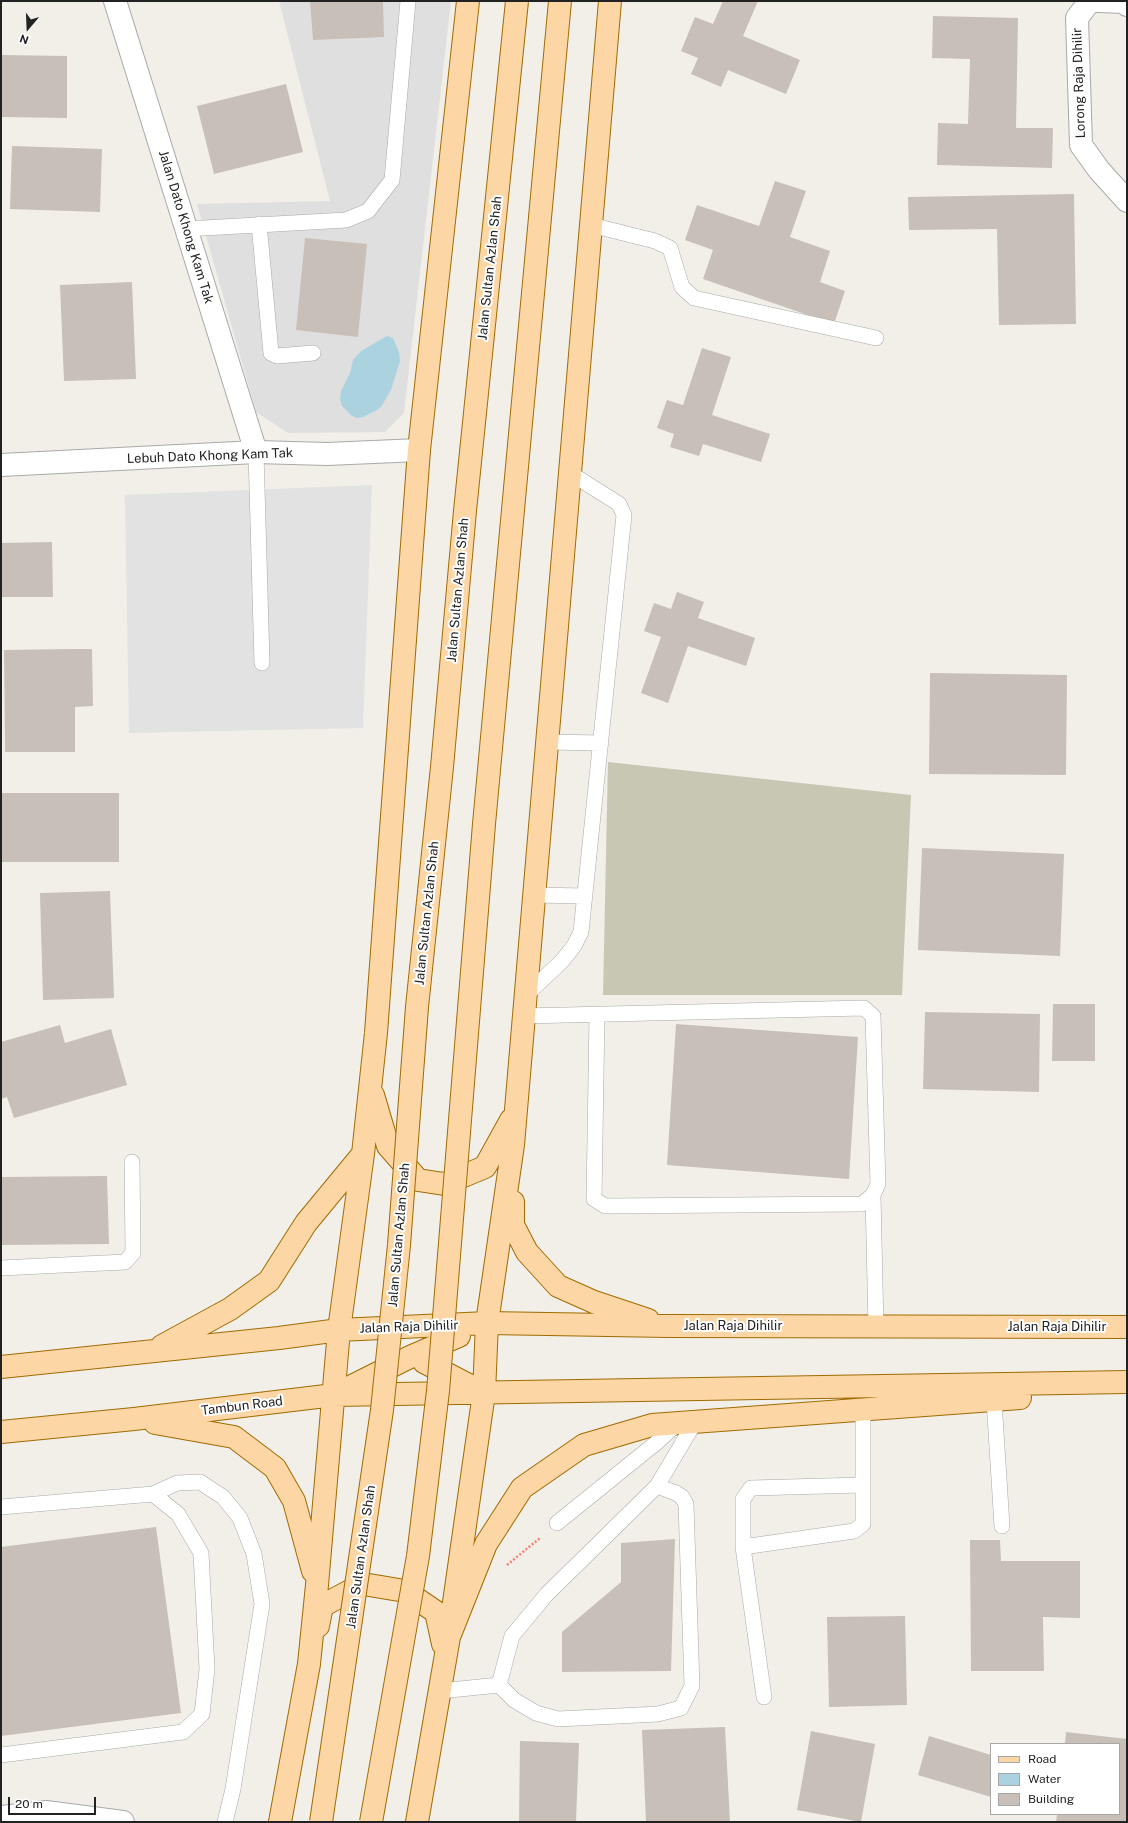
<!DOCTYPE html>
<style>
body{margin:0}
#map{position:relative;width:1128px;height:1823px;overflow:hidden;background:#f2efe9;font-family:"Public Sans",sans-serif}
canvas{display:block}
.frame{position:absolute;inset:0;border:2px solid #222;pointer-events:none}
.legend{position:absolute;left:990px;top:1743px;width:130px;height:72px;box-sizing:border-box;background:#fff;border:1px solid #a7a7a7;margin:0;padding:5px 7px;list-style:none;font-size:12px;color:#222}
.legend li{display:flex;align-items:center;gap:8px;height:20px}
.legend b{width:20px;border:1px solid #a7a7a7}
.north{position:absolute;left:8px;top:8px;width:40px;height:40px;-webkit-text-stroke:3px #fff;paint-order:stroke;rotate:199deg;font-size:11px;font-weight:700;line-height:16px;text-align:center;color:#222}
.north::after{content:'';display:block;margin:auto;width:14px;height:18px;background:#222;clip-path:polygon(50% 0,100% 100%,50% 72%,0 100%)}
.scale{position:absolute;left:8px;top:1797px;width:88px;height:18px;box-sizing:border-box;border:2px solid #222;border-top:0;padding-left:5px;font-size:12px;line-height:14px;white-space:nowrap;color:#222;-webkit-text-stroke:3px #fff;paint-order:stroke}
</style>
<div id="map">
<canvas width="1128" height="1823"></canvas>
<div class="frame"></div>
<ul class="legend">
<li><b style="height:5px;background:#fcd6a4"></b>Road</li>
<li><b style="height:11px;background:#aad3df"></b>Water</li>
<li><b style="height:11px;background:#c7bfb8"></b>Building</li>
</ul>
<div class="north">N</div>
<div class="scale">20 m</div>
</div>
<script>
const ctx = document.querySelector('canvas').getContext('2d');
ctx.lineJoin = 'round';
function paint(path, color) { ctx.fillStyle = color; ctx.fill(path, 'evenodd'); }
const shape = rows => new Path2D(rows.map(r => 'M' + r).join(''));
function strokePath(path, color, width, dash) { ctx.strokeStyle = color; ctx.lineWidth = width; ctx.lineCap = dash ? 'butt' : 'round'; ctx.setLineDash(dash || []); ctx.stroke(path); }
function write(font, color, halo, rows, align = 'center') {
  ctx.font = font + ' "Public Sans",sans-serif'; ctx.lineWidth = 4; ctx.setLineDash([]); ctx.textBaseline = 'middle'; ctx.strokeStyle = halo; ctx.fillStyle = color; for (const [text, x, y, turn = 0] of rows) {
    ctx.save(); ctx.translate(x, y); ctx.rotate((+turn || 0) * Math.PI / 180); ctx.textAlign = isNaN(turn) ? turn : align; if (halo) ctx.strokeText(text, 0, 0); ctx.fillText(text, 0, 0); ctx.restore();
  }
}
const residential = shape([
 [279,1,451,1,404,413,385,432,288,433,256,412,197,204,330,201]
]);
const construction = shape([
 [608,762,911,795,902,995,603,995]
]);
const parking = shape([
 [372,485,363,728,129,733,125,495]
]);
const water = shape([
 [387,336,393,338,399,352,400,361,391,390,381,407,375,411,363,417,358,418,352,416,342,406,340,399,341,391,350,373,353,360,361,351]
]);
const building = shape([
 [310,1,383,1,384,37,313,40],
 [723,1,758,1,743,36,800,60,786,94,728,70,721,87,691,74,698,58,681,51,695,17,713,24],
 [933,16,1018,18,1016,128,1053,128,1052,168,937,165,938,123,968,124,970,59,932,58],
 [1,55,67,56,67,118,1,117],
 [286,84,303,152,214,174,197,106],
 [12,146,102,149,100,212,10,209],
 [775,181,806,191,790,237,830,251,820,282,845,291,834,324,703,279,713,250,685,240,697,205,759,226],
 [1074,194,1076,324,999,325,997,229,909,230,908,197],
 [305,238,367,244,358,337,296,330],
 [132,282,136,379,64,381,60,285],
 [702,348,731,357,712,415,770,434,761,462,703,444,699,456,670,447,674,434,657,428,667,400,683,405],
 [52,542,53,597,1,597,1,543],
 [677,592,704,602,698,618,755,638,746,666,688,646,668,703,641,693,661,637,644,631,654,603,671,609],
 [74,649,92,649,93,706,75,707,75,752,5,752,4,650],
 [930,673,1067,675,1066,775,929,774],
 [1,793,119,793,119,862,1,862],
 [922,848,1064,854,1060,956,918,950],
 [110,891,114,998,43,1000,40,893],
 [1053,1004,1095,1004,1095,1061,1052,1061],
 [925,1012,1040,1014,1039,1092,923,1089],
 [676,1024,858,1037,849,1179,667,1165],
 [60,1025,65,1043,111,1029,127,1085,14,1118,7,1097,1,1099,1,1042],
 [107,1176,109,1244,1,1245,1,1177],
 [156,1527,181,1713,1,1736,1,1547],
 [675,1539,671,1671,562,1672,562,1632,621,1582,621,1543],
 [970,1540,1000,1540,1001,1561,1080,1561,1080,1618,1043,1617,1044,1671,971,1671],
 [905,1616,907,1705,829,1707,827,1617],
 [725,1727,730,1822,646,1822,642,1730],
 [811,1731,875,1744,861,1822,797,1810],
 [1066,1732,1127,1739,1127,1822,1056,1822,1057,1814,1119,1814,1119,1744,1065,1744],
 [929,1736,991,1755,991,1797,918,1775],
 [520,1741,579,1743,576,1822,519,1822]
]);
const path = shape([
 [507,1565,540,1538]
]);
const lane = shape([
 [259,224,271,353,277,356,313,353],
 [591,225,655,241,670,248,682,287,694,298,876,338],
 [186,229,346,220,368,211,392,180,408,1],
 [256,452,262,663],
 [547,742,601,743],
 [533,895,585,896],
 [525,996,562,961,574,946,581,932,624,515,619,504,570,473],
 [523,1016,864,1008,873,1016,878,1184,873,1195,862,1204,605,1206,594,1199,597,1015],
 [873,1195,876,1327],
 [1,1268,125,1262,133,1253,132,1162],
 [994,1400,1002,1526],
 [153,1494,177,1483,200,1482,223,1497,240,1518,254,1554,262,1604,233,1789,225,1822],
 [1,1507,153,1494,178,1514,201,1553,207,1669,202,1714,183,1732,1,1755],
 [557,1523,656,1443,677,1424],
 [743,1547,743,1499,751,1488,863,1485],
 [499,1685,514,1700,536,1713,558,1719,658,1714,681,1708,692,1686,686,1504,682,1497,676,1493,657,1486],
 [499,1685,512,1636,547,1594,657,1486,695,1422],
 [440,1691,499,1685],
 [764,1697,743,1547,854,1531,863,1524,863,1409]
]);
const street = shape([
 [115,1,256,452],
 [1090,1,1077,18,1081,145,1099,170,1127,201],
 [1098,1,1125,2,1127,5],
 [1,465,256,452,327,454,419,450],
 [1,1817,46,1812,123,1822]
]);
const primary = shape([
 [373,1095,388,1146,418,1180,444,1184,485,1167,511,1120],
 [513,1202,513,1225,527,1252,558,1286,594,1302,648,1320],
 [162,1346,230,1309,269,1281,306,1223,363,1154],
 [424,1362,482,1392],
 [1,1367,279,1338,339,1330,487,1323,669,1326,1127,1327],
 [338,1393,412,1356,459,1336],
 [155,1423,234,1437,275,1468,294,1501,313,1571],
 [1,1432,134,1419,334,1395,1127,1382],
 [318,1626,322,1606,363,1584,405,1591,436,1612,443,1644],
 [449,1637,484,1393,487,1323,513,1145,610,1],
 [280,1822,309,1664,317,1585,339,1330,363,1154,376,1033,419,450,468,1],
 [417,1822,449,1637,486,1544,522,1488,584,1445,652,1425,1020,1398]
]);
const primaryBridge = shape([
 [321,1822,382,1410,399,1245,417,1007,442,767,465,511,517,1],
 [371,1822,418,1556,438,1391,484,824,560,1]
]);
const streetNames = [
 ["Lorong Raja Dihilir",1079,83,-92],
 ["Jalan Dato Khong Kam Tak",186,227,73],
 ["Jalan Sultan Azlan Shah",490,268,-84],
 ["Lebuh Dato Khong Kam Tak",210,456,-2],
 ["Jalan Sultan Azlan Shah",458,590,-85],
 ["Jalan Sultan Azlan Shah",427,913,-84],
 ["Jalan Sultan Azlan Shah",399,1235,-85],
 ["Jalan Raja Dihilir",733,1326],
 ["Jalan Raja Dihilir",409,1327,-2],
 ["Jalan Raja Dihilir",1057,1327],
 ["Tambun Road",242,1406,-7],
 ["Jalan Sultan Azlan Shah",361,1557,-82]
];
paint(residential, '#e0dfdf');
paint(construction, '#c7c7b4');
paint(parking, '#e2e2e2');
paint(water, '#aad3df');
paint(building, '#c7bfb8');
strokePath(lane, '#a9a9a9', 16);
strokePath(street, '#a9a9a9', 24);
strokePath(primary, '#a06b00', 24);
strokePath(path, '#fa8072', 2.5, [2, 2]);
strokePath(lane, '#fff', 15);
strokePath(street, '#fff', 22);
strokePath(primary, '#fcd6a4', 22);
strokePath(primaryBridge, '#a06b00', 24, []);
strokePath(primaryBridge, '#fcd6a4', 22);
write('13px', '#222', '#fff', streetNames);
</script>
